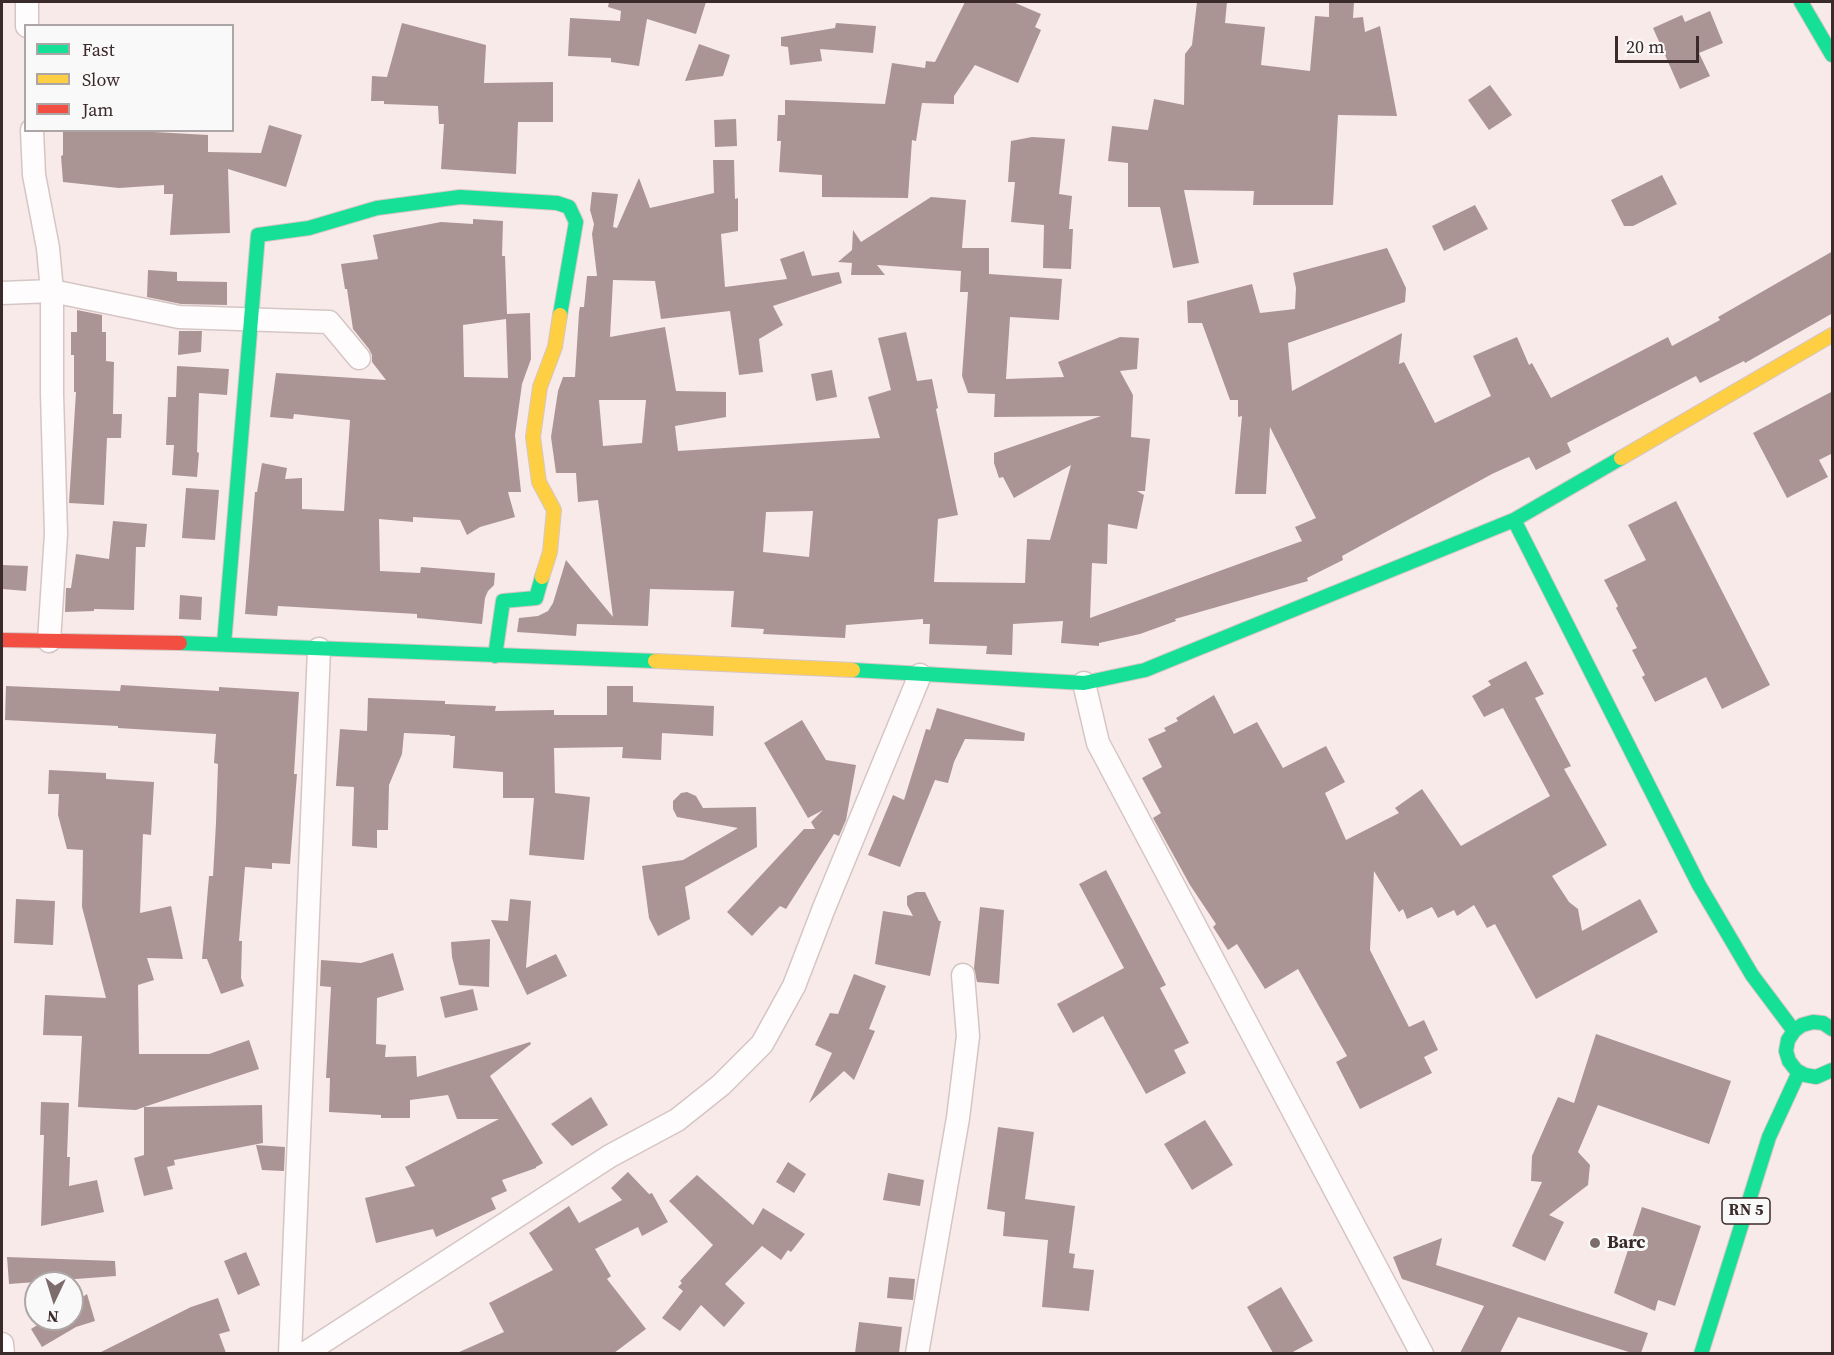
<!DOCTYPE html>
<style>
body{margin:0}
#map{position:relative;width:1834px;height:1355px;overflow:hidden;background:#f8eae9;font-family:"Source Serif 4",serif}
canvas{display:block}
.frame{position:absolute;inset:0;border:3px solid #3a2a29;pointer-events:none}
.legend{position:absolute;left:24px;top:24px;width:210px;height:108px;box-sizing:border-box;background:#f9f9f9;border:2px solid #ada6a6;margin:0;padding:8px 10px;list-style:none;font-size:18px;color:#3a2a29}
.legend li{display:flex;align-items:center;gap:12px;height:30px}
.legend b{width:30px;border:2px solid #ada6a6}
.north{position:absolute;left:24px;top:1271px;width:60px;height:60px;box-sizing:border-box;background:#f9f9f9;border:2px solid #ada6a6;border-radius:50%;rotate:184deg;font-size:16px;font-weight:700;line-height:24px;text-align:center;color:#3a2a29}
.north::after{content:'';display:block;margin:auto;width:21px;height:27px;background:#7c6d6c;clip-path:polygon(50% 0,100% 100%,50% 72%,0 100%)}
.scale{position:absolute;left:1615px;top:36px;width:84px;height:27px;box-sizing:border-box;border:3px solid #3a2a29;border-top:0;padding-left:8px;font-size:18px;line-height:21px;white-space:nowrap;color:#3a2a29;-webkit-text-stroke:4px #f9f9f9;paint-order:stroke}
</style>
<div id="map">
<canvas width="1834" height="1355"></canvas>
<div class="frame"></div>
<ul class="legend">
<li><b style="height:8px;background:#16e098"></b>Fast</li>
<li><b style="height:8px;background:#ffcf43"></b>Slow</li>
<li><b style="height:8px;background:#f24e42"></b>Jam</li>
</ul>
<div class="north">N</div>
<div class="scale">20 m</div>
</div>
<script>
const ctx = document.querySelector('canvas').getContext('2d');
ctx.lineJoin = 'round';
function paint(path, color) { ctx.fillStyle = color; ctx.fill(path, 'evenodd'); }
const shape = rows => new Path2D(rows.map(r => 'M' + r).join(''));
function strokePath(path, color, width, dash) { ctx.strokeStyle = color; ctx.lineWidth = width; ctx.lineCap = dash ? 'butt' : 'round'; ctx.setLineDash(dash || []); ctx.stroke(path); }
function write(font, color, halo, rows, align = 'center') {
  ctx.font = font + ' "Source Serif 4",serif'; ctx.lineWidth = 6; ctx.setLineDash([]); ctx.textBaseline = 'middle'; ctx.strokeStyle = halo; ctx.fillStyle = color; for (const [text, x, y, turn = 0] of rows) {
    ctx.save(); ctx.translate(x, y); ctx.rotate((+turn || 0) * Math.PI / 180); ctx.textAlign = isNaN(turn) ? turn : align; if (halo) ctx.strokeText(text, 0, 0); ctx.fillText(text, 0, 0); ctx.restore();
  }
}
const building = shape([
 [609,2,706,2,696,34,647,19,639,66,611,62,611,58,568,56,570,18,620,21,621,11,608,7],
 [965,2,1013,2,1041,14,1035,27,1041,30,1018,83,975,65,954,96,954,104,922,103,916,141,912,140,908,198,822,197,822,175,779,172,781,141,777,141,778,115,785,115,785,100,885,104,892,63,925,68,926,61,935,62],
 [1197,2,1227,2,1225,23,1265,27,1261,65,1310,71,1315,16,1329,17,1329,2,1354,2,1353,18,1363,17,1365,32,1380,26,1397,116,1338,115,1333,205,1253,205,1254,191,1184,190,1199,263,1173,268,1160,207,1128,207,1128,163,1108,161,1112,126,1148,130,1154,99,1184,105,1185,54,1192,45],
 [1710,11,1723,43,1699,53,1710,76,1680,89,1653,28,1682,15,1685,22],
 [402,23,486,45,484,83,553,82,553,122,518,122,516,174,441,169,444,124,439,124,438,106,384,104,384,101,371,101,372,76,387,77],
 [836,23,876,26,873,53,820,49,822,61,790,65,788,47,781,46,781,37,835,28],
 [699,44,730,55,723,76,685,81],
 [1490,85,1512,115,1489,130,1468,100],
 [736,119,737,146,715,147,714,120],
 [269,125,302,135,286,187,228,169,230,233,170,235,173,194,164,194,164,185,119,188,63,182,61,156,63,155,63,130,153,130,154,132,208,135,208,152,261,153],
 [1032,137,1065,139,1059,194,1072,196,1069,229,1073,229,1071,269,1043,268,1044,225,1011,222,1015,182,1008,182,1011,141],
 [713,160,734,160,735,199,738,198,738,231,721,234,725,287,787,279,780,259,804,251,812,276,839,272,842,283,773,306,783,325,759,339,763,372,739,375,730,311,661,319,655,281,613,280,610,337,665,327,676,391,726,392,726,417,675,426,678,451,880,438,868,397,891,390,878,338,906,332,917,381,932,379,938,408,936,409,958,515,938,519,934,582,1025,583,1027,539,1050,540,1071,465,1014,498,1003,477,999,478,994,463,994,453,1101,416,994,417,995,394,968,393,962,376,968,292,960,292,961,271,877,265,885,275,851,275,852,263,838,262,852,250,853,230,861,242,931,197,966,200,962,248,989,248,989,274,1062,279,1059,320,1010,317,1006,379,1064,377,1058,362,1120,337,1139,338,1137,369,1120,371,1133,395,1131,437,1150,439,1145,491,1137,491,1144,495,1137,529,1108,524,1107,564,1092,563,1090,618,1302,541,1295,527,1316,518,1270,427,1266,494,1235,494,1242,416,1238,417,1238,400,1230,400,1202,323,1188,323,1187,301,1252,284,1260,313,1295,309,1296,288,1293,273,1387,248,1406,288,1405,302,1288,343,1292,391,1402,333,1399,364,1404,362,1435,423,1491,396,1473,356,1517,337,1529,365,1532,363,1551,398,1668,337,1672,346,1720,320,1718,317,1833,251,1833,313,1745,363,1744,361,1700,383,1696,376,1567,443,1571,452,1536,470,1529,457,1492,474,1342,556,1343,560,1307,578,1308,581,1175,619,1176,621,1140,634,1099,643,1099,646,1061,643,1063,621,1013,624,1012,655,986,654,987,646,929,644,930,624,923,624,923,619,846,625,845,638,763,634,764,629,731,627,734,591,650,589,648,626,577,624,576,636,517,632,519,618,538,616,548,611,553,603,566,560,613,617,598,500,578,502,576,473,556,473,551,437,558,391,563,377,575,377,579,312,580,307,584,307,587,276,597,276,592,234,594,224,590,210,592,192,618,194,613,227,617,228,639,178,650,208,714,193],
 [599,400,646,400,642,443,603,446],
 [813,511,809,557,763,552,766,512],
 [1662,175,1677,204,1633,226,1624,226,1611,200],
 [1475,205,1488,229,1444,251,1432,226],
 [473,219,503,221,502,256,505,256,507,314,530,313,531,359,522,384,515,435,521,492,508,492,515,517,480,527,467,535,460,520,413,517,413,522,379,519,380,571,420,573,421,567,495,573,494,585,488,591,485,598,482,624,417,618,417,614,278,606,277,616,245,614,255,492,257,492,262,463,287,468,285,479,302,478,302,509,344,511,350,420,294,414,293,419,270,417,276,373,386,380,372,362,372,355,369,349,353,329,347,289,345,289,341,264,378,259,373,235,441,222,473,224],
 [506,319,508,378,464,377,463,325],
 [148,270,177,272,177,281,227,282,227,305,181,304,147,297],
 [77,310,102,315,102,332,106,332,106,361,114,362,113,414,122,414,121,438,107,438,104,505,69,503,76,392,74,392,74,355,71,355,71,332,77,332],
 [179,331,202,331,201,352,178,355],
 [177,366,229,369,227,395,199,393,197,452,199,453,197,477,172,475,174,445,166,445,168,397,176,397],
 [832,370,837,397,816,401,811,374],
 [1833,391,1833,453,1819,460,1828,477,1787,498,1753,433],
 [186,488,219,490,215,540,182,538],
 [1676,501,1770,685,1722,709,1706,677,1655,702,1642,677,1645,675,1632,650,1637,648,1616,608,1618,606,1604,580,1646,560,1628,525],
 [113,521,147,524,145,547,136,547,134,610,94,609,94,611,65,612,66,588,71,588,76,554,109,559],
 [2,565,28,566,26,591,2,589],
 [180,595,202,597,201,620,179,619],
 [1526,661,1544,694,1535,698,1571,766,1564,769,1607,845,1552,876,1569,902,1578,909,1582,931,1640,899,1658,932,1536,999,1495,924,1487,928,1474,905,1457,916,1454,910,1438,918,1432,907,1407,919,1403,909,1399,912,1374,871,1370,950,1409,1027,1424,1020,1438,1050,1424,1057,1432,1073,1360,1109,1336,1062,1347,1056,1298,969,1265,989,1237,944,1228,950,1213,927,1216,924,1190,885,1153,818,1161,813,1142,778,1162,767,1148,739,1166,731,1164,728,1178,721,1176,718,1214,695,1234,734,1257,722,1283,768,1326,746,1345,782,1325,793,1346,840,1399,813,1395,808,1422,789,1461,846,1550,796,1503,708,1484,717,1472,696,1491,685,1488,681],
 [121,685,219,691,219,687,299,692,294,774,297,774,290,864,272,863,272,869,245,867,239,941,242,941,241,978,244,986,221,994,207,959,202,959,209,876,213,876,216,823,218,764,214,763,216,734,118,728,118,726,5,720,6,686,120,691],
 [607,686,633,686,633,702,714,706,713,736,662,733,661,760,622,758,623,747,554,748,555,793,590,797,584,860,529,855,534,798,503,798,503,772,453,768,455,736,450,736,450,735,404,733,402,754,389,785,388,830,377,830,377,848,352,846,354,787,336,786,340,729,367,731,368,698,445,701,445,704,496,706,495,711,554,710,554,715,607,715],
 [937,708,1025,733,1024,741,965,739,954,762,948,783,935,780,900,867,868,855,893,795,904,800,926,729,930,730],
 [802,720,826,760,856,765,846,820,839,836,834,834,786,909,780,906,752,936,727,912,804,829,815,829,811,822,823,810,808,818,764,743],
 [49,770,106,773,106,779,154,782,151,835,143,834,140,913,171,906,183,959,147,958,154,980,138,985,139,1054,209,1054,249,1040,259,1069,144,1107,262,1105,263,1143,174,1160,175,1165,167,1167,173,1189,144,1196,134,1158,144,1155,144,1107,136,1110,78,1107,82,1036,43,1035,45,995,106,998,82,907,83,850,67,849,58,815,59,794,48,794],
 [687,792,696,796,703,808,756,807,757,847,685,887,690,919,658,936,649,918,642,866,683,860,738,828,677,817,673,809,673,801,681,793],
 [1106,870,1166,985,1160,988,1189,1043,1174,1050,1186,1073,1146,1094,1103,1016,1073,1033,1057,1004,1124,968,1079,884],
 [916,892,925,892,939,921,941,921,930,976,875,964,883,911,913,916,907,905,907,896],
 [16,899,55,901,53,945,14,943],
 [510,899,531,901,526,968,556,954,567,976,527,995,491,920,508,921],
 [980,907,1004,910,999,984,977,982,974,968],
 [490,939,489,987,459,985,452,957,451,942],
 [393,953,404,990,377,998,376,1044,386,1045,385,1057,416,1056,417,1077,530,1042,531,1044,490,1076,543,1163,536,1167,536,1168,502,1180,507,1191,491,1198,496,1209,436,1237,433,1229,376,1243,365,1198,415,1186,405,1167,499,1119,457,1119,448,1095,410,1100,410,1118,381,1118,381,1115,329,1112,330,1078,326,1078,331,987,320,986,321,960,361,963],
 [854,974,886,986,869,1029,875,1031,854,1080,844,1071,809,1103,832,1053,815,1045,830,1013,838,1014],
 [473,989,478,1010,445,1018,440,997],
 [1596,1034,1731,1081,1709,1144,1598,1105,1578,1152,1590,1165,1588,1185,1549,1215,1564,1222,1545,1261,1512,1246,1542,1182,1531,1181,1532,1156,1558,1097,1574,1103],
 [591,1097,608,1125,572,1146,551,1124],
 [41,1102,69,1103,67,1157,70,1157,69,1186,97,1180,104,1212,41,1226,44,1135,40,1135],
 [1205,1120,1233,1165,1192,1190,1164,1144],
 [998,1127,1034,1132,1025,1199,1075,1206,1069,1253,1075,1254,1073,1268,1094,1270,1089,1311,1042,1307,1048,1240,1003,1236,1005,1212,987,1209],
 [256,1145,285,1147,284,1171,262,1170],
 [788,1162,806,1174,794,1193,776,1182],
 [628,1172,649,1194,652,1193,668,1222,642,1236,638,1227,595,1249,611,1276,607,1279,646,1329,614,1353,457,1353,504,1332,489,1303,553,1270,529,1233,569,1206,579,1223,622,1200,611,1188],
 [888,1173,924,1180,920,1206,883,1200],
 [697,1175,753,1225,763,1208,805,1234,791,1252,788,1250,781,1260,762,1246,725,1284,745,1303,724,1327,701,1305,680,1331,662,1318,683,1291,678,1287,682,1283,680,1281,713,1245,669,1201],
 [1642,1207,1701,1226,1675,1306,1658,1300,1655,1311,1614,1293],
 [1442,1238,1436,1265,1648,1333,1641,1353,1632,1353,1518,1317,1500,1353,1460,1353,1484,1306,1402,1279,1393,1257],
 [246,1252,260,1285,238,1295,224,1261],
 [7,1257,115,1261,116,1276,9,1284],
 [889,1277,915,1279,913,1300,887,1298],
 [1281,1287,1313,1341,1291,1353,1273,1353,1247,1307],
 [87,1294,95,1321,76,1327,42,1347,31,1329,47,1319,72,1319,72,1304],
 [218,1298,230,1331,219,1334,226,1353,99,1353,191,1307],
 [859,1322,902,1327,899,1353,855,1353]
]);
const street = shape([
 [27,26,27,2],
 [32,130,34,175,48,248,52,291,52,394,56,534,49,641],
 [2,293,52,291,179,317,329,322,359,358],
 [1084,683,1098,743,1422,1354],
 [2,1344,3,1354],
 [290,1354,319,649],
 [304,1354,610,1156,677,1120,721,1085,762,1044,794,986,824,908,920,675],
 [917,1354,958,1118,968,1036,963,975]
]);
const fast = shape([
 [1801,2,1832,55],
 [1514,520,1699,885,1752,975,1794,1031],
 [180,643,655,661],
 [224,644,258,235,309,228,377,208,460,197,557,203,569,207,576,222,560,315],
 [495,656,503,601,536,598,542,577],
 [853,670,1084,683,1145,670,1514,520,1621,458],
 [1832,1029,1823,1023,1813,1022,1802,1025,1794,1031,1788,1040,1786,1051,1789,1061,1796,1070,1805,1075,1816,1077,1832,1070],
 [1701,1354,1769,1137,1799,1072]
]);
const slow = shape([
 [1621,458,1832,335],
 [542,577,550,552,554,510,539,482,533,437,540,387,555,347,560,315],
 [655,661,853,670]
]);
const jam = shape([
 [2,640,180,643]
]);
const markers = [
 [1595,1243,6,"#7c6d6c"]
];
const shields = [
 [1746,1211,48]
];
const shieldNames = [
 ["RN 5",1746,1211]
];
const poiNames = [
 ["Barc",1607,1243]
];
paint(building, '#aa9594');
strokePath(street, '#d5c6c5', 25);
strokePath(fast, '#d5c6c5', 16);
strokePath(slow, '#d5c6c5', 16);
strokePath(jam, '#d5c6c5', 16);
strokePath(street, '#fefcfc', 22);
strokePath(fast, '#16e098', 14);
strokePath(slow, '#ffcf43', 14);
strokePath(jam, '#f24e42', 14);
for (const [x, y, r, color] of markers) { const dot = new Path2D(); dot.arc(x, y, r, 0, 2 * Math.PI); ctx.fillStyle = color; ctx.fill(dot); strokePath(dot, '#f9f9f9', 2); }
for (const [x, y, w] of shields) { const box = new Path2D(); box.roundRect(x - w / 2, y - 13, w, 26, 4.5); ctx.fillStyle = '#f9f9f9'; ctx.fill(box); strokePath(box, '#3a2a29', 1.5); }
write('bold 16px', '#3a2a29', null, shieldNames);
write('bold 18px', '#3a2a29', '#f9f9f9', poiNames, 'left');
</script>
